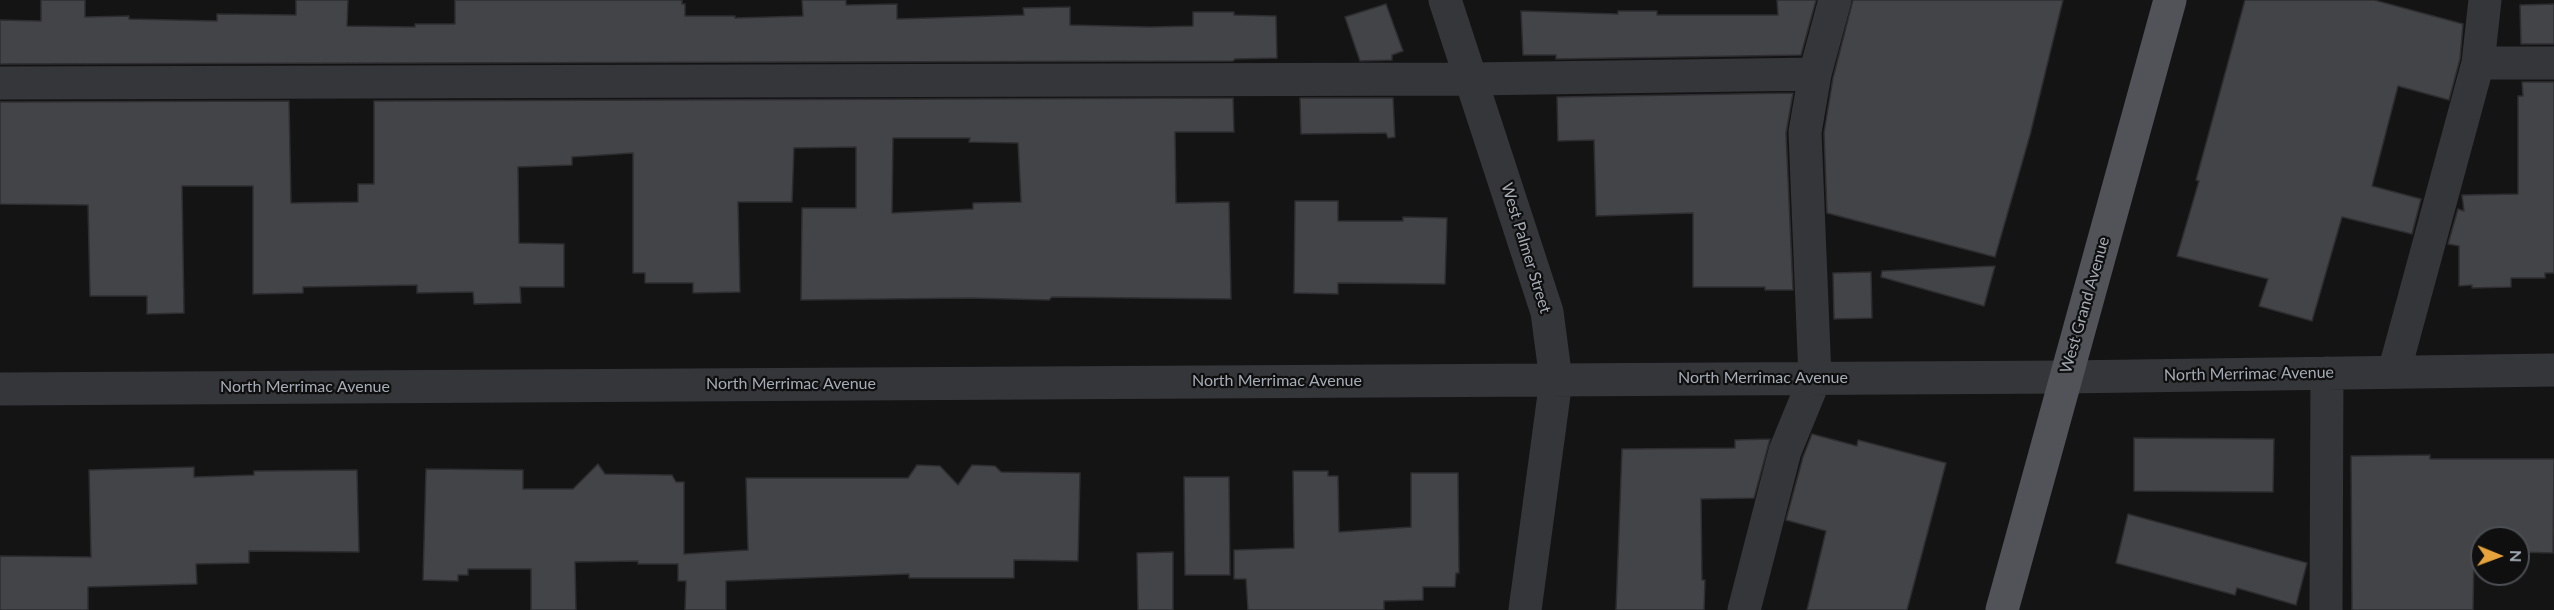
<!DOCTYPE html>
<style>
body{margin:0}
#map{position:relative;width:2554px;height:610px;overflow:hidden;background:#141415;font-family:Lato,sans-serif}
canvas{display:block}
.north{position:absolute;left:2470px;top:526px;width:60px;height:60px;box-sizing:border-box;background:#0f0f10;border:2px solid #4b4e52;border-radius:50%;rotate:91deg;font-size:16px;font-weight:700;line-height:24px;text-align:center;color:#a6acb5}
.north::after{content:'';display:block;margin:auto;width:21px;height:27px;background:#e6a33b;clip-path:polygon(50% 0,100% 100%,50% 72%,0 100%)}
</style>
<div id="map">
<canvas width="2554" height="610"></canvas>
<div class="north">N</div>
</div>
<script>
const ctx = document.querySelector('canvas').getContext('2d');
ctx.lineJoin = 'round';
function paint(path, color) { ctx.fillStyle = color; ctx.fill(path, 'evenodd'); }
const shape = rows => new Path2D(rows.map(r => 'M' + r).join(''));
function strokePath(path, color, width, dash) { ctx.strokeStyle = color; ctx.lineWidth = width; ctx.lineCap = dash ? 'butt' : 'round'; ctx.setLineDash(dash || []); ctx.stroke(path); }
function write(font, color, halo, rows, align = 'center') {
  ctx.font = font + ' Lato,sans-serif'; ctx.lineWidth = 4.5; ctx.setLineDash([]); ctx.textBaseline = 'middle'; ctx.strokeStyle = halo; ctx.fillStyle = color; for (const [text, x, y, turn = 0] of rows) {
    ctx.save(); ctx.translate(x, y); ctx.rotate((+turn || 0) * Math.PI / 180); ctx.textAlign = isNaN(turn) ? turn : align; if (halo) ctx.strokeText(text, 0, 0); ctx.fillText(text, 0, 0); ctx.restore();
  }
}
const building = shape([
 [41,0,85,0,85,17,129,16,129,19,217,21,217,14,296,15,296,0,348,0,347,26,415,27,415,24,455,24,455,0,682,0,682,4,685,4,685,16,735,16,735,18,803,16,802,0,846,0,846,5,897,4,897,19,1024,15,1023,8,1070,7,1070,25,1150,27,1193,26,1193,12,1234,12,1234,15,1276,16,1277,58,1235,59,1233,61,0,64,0,20,41,21,41,0],
 [1777,0,1816,0,1801,55,1556,59,1556,55,1523,55,1521,11,1618,14,1618,11,1657,11,1657,15,1778,15,1777,0],
 [1853,0,2063,0,2030,135,1995,257,1827,213,1824,133,1833,78,1853,0],
 [2245,0,2374,0,2463,24,2460,59,2449,100,2398,86,2372,186,2421,199,2412,234,2342,217,2312,321,2259,306,2268,279,2177,256,2199,181,2196,180,2245,0],
 [1386,4,1403,51,1392,55,1392,60,1360,61,1345,17,1386,4],
 [2554,4,2554,44,2521,44,2520,5,2554,4],
 [2522,82,2554,82,2554,273,2545,273,2545,278,2511,278,2511,287,2472,288,2472,285,2459,286,2459,246,2448,244,2458,209,2464,211,2462,195,2518,194,2518,96,2523,96,2522,82],
 [1793,93,1786,133,1793,290,1765,290,1765,287,1693,287,1693,213,1596,216,1594,140,1558,141,1557,97,1793,93],
 [1233,98,1234,132,1175,132,1176,203,1229,202,1231,299,1052,297,1049,300,970,298,801,300,802,208,856,208,856,147,794,148,792,202,738,202,740,292,693,293,693,283,645,283,645,273,633,273,633,153,572,157,572,165,518,167,519,243,564,244,564,287,520,287,521,303,474,304,473,292,417,293,417,285,303,287,303,293,253,294,253,186,182,186,184,313,147,314,147,296,90,296,88,205,0,204,0,102,289,101,291,203,358,202,358,184,374,184,374,101,1233,98],
 [893,138,970,138,969,142,1018,143,1021,202,973,203,973,209,892,213,893,138],
 [1300,98,1393,98,1395,137,1388,138,1386,133,1301,134,1300,98],
 [1295,201,1338,201,1338,221,1403,221,1403,217,1447,218,1445,284,1338,283,1338,294,1294,293,1295,201],
 [1995,266,1984,306,1881,277,1882,271,1995,266],
 [1871,272,1872,318,1834,319,1833,273,1871,272],
 [1812,434,1857,446,1858,440,1946,463,1907,610,1807,610,1826,531,1786,520,1803,457,1812,434],
 [2134,438,2274,439,2273,492,2134,491,2134,438],
 [1770,439,1754,498,1701,499,1702,580,1705,580,1704,610,1616,610,1622,449,1735,448,1735,440,1770,439],
 [2430,455,2430,459,2554,459,2553,553,2518,552,2518,538,2482,538,2482,553,2474,553,2473,610,2352,610,2351,456,2430,455],
 [598,464,605,474,672,475,676,482,684,482,684,554,748,550,746,478,908,478,917,465,940,466,958,485,972,465,995,466,1001,472,1080,473,1078,561,1014,560,1014,578,909,578,909,574,726,581,726,610,685,610,686,581,678,581,678,564,638,564,638,561,575,562,576,610,531,610,531,569,468,569,468,575,458,575,458,581,423,580,426,469,523,470,523,489,573,489,598,464],
 [194,467,194,477,254,475,254,471,357,470,359,552,249,551,249,563,196,564,197,584,88,587,88,610,0,610,0,556,91,557,89,470,194,467],
 [1293,471,1328,471,1328,476,1338,476,1339,532,1411,527,1411,473,1458,473,1459,573,1456,573,1455,587,1423,587,1423,600,1384,601,1384,610,1248,610,1246,579,1234,579,1234,550,1294,548,1293,471],
 [1184,477,1229,477,1230,575,1185,575,1184,477],
 [2128,514,2307,563,2296,605,2237,588,2235,595,2116,563,2128,514],
 [1173,552,1173,610,1138,610,1137,553,1173,552]
]);
const minor = shape([
 [1445,0,1547,312,1556,380,1525,610],
 [2478,63,2554,63],
 [0,83,1472,79,1815,74],
 [2394,372,2478,63,2485,0],
 [0,389,2065,377,2554,370],
 [1744,610,1785,451,1815,378,1805,132,1815,74,1835,0],
 [2326,610,2327,373]
]);
const major = shape([
 [2002,610,2170,0]
]);
const streetNames = [
 ["West Palmer Street",1526,248,73],
 ["West Grand Avenue",2085,305,-74],
 ["North Merrimac Avenue",2249,374,-1],
 ["North Merrimac Avenue",1763,378],
 ["North Merrimac Avenue",1277,381],
 ["North Merrimac Avenue",791,384],
 ["North Merrimac Avenue",305,387]
];
paint(building, '#434448');
strokePath(building, '#2e2e31', 1.5);
strokePath(minor, '#35363a', 33);
strokePath(major, '#515359', 33);
write('16px', '#a6acb5', '#0f0f10', streetNames);
</script>
